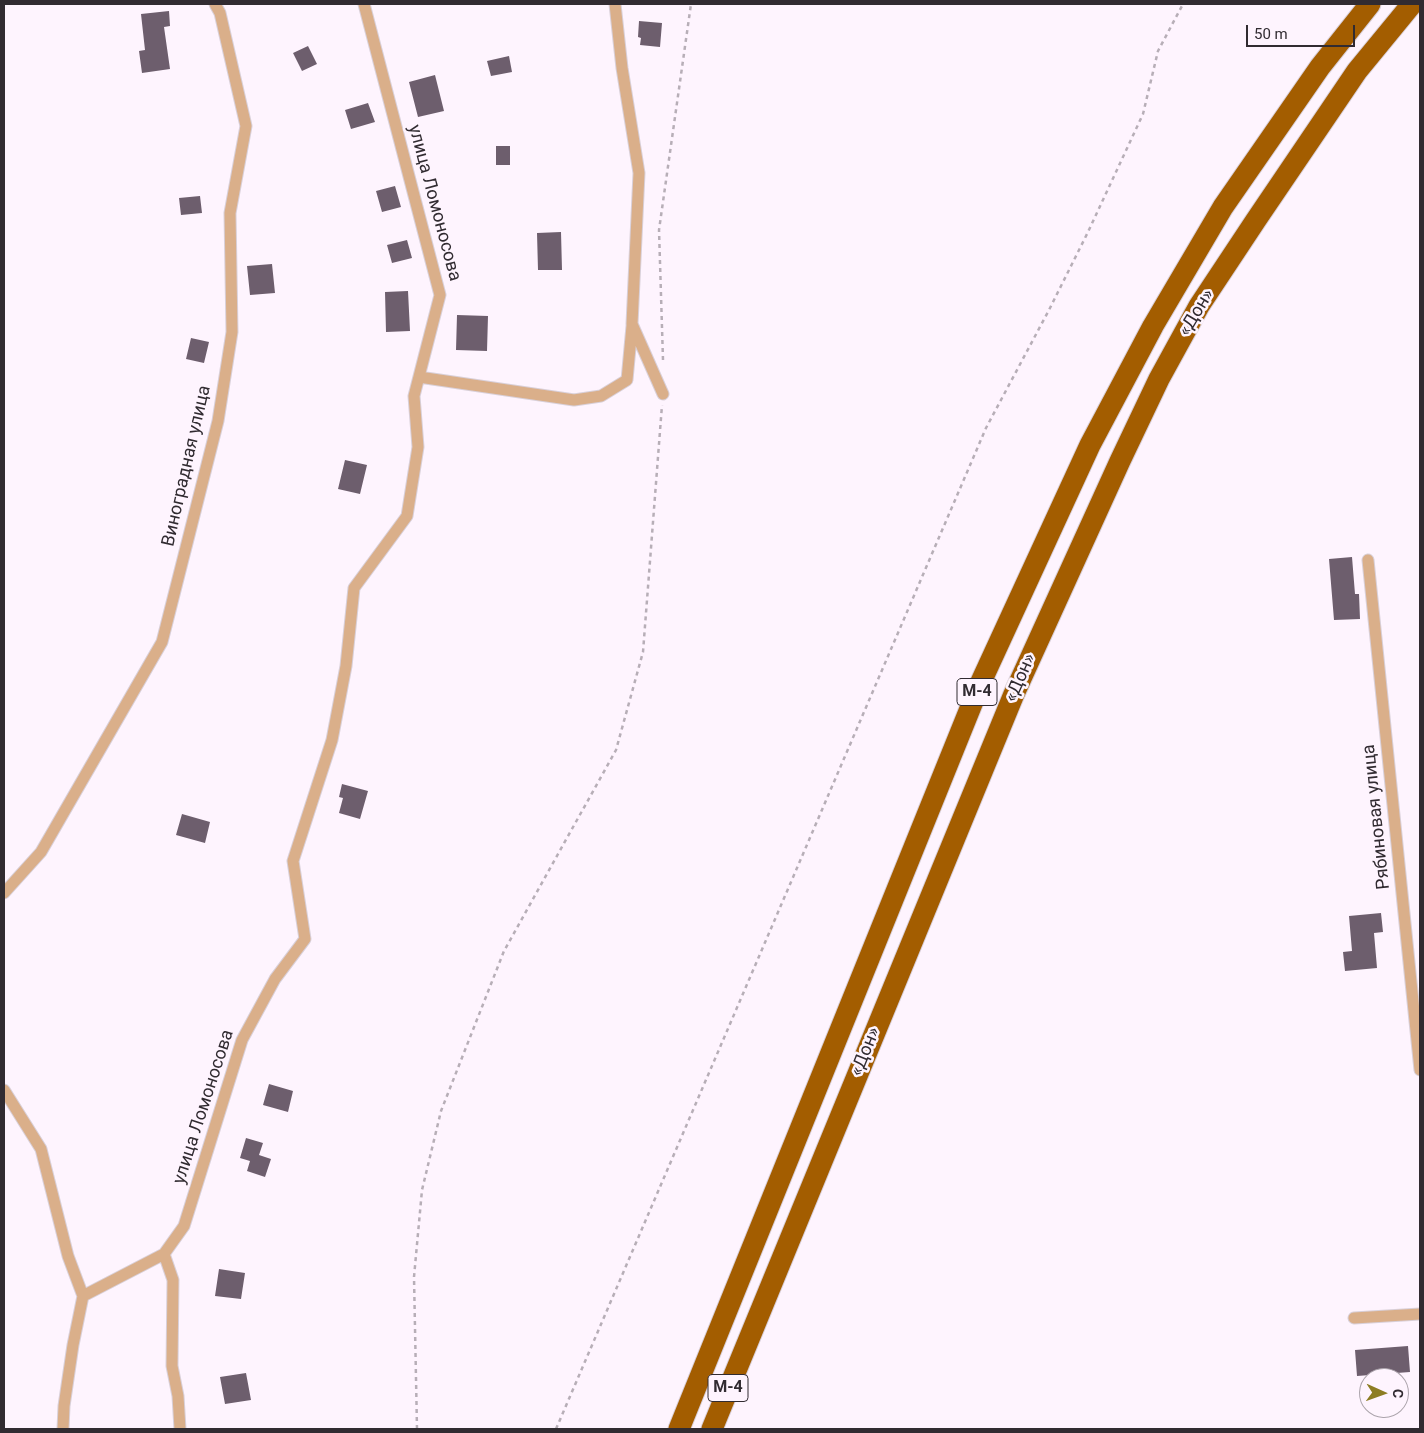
<!DOCTYPE html>
<meta charset="utf-8">
<style>
body{margin:0}
#map{position:relative;width:1424px;height:1433px;overflow:hidden;background:#fef4fe;font-family:Roboto,sans-serif}
canvas{display:block}
.frame{position:absolute;inset:0;border:5px solid #312b31;pointer-events:none}
.north{position:absolute;left:1359px;top:1368px;width:50px;height:50px;box-sizing:border-box;background:#fef4fe;border:1px solid #aca4ac;border-radius:50%;rotate:92deg;font-size:14px;font-weight:700;line-height:20px;text-align:center;color:#312b31}
.north::after{content:'';display:block;margin:auto;width:18px;height:22px;background:#8d7d23;clip-path:polygon(50% 0,100% 100%,50% 72%,0 100%)}
.scale{position:absolute;left:1246px;top:25px;width:109px;height:22px;box-sizing:border-box;border:2px solid #312b31;border-top:0;padding-left:6px;font-size:15px;line-height:18px;white-space:nowrap;color:#312b31;-webkit-text-stroke:4px #fef4fe;paint-order:stroke}
</style>
<div id="map">
<canvas width="1424" height="1433"></canvas>
<div class="frame"></div>
<div class="north">С</div>
<div class="scale">50 m</div>
</div>
<script>
const ctx = document.querySelector('canvas').getContext('2d');
ctx.lineJoin = 'round';
function paint(path, color) { ctx.fillStyle = color; ctx.fill(path, 'evenodd'); }
const shape = rows => new Path2D(rows.map(r => 'M' + r).join(''));
function strokePath(path, color, width, dash) { ctx.strokeStyle = color; ctx.lineWidth = width; ctx.lineCap = dash ? 'butt' : 'round'; ctx.setLineDash(dash || []); ctx.stroke(path); }
function write(font, color, halo, rows, align = 'center') {
  ctx.font = font + ' Roboto,sans-serif'; ctx.lineWidth = 5; ctx.setLineDash([]); ctx.textBaseline = 'middle'; ctx.strokeStyle = halo; ctx.fillStyle = color; for (const [text, x, y, turn = 0] of rows) {
    ctx.save(); ctx.translate(x, y); ctx.rotate((+turn || 0) * Math.PI / 180); ctx.textAlign = isNaN(turn) ? turn : align; if (halo) ctx.strokeText(text, 0, 0); ctx.fillText(text, 0, 0); ctx.restore();
  }
}
const building = shape([
 [169,11,170,26,164,27,170,69,142,73,139,51,145,50,141,14],
 [639,21,662,23,660,47,640,45,641,38,638,37],
 [308,46,317,64,302,71,293,53],
 [509,56,512,72,491,76,487,61],
 [435,75,444,111,418,117,409,82],
 [368,103,375,122,351,129,345,110],
 [496,146,510,146,510,165,496,165],
 [395,186,401,207,382,212,376,191],
 [200,196,202,213,181,215,179,198],
 [561,232,562,270,538,270,537,233],
 [407,240,412,258,392,263,387,245],
 [272,264,275,293,250,295,247,266],
 [408,291,410,331,386,332,385,292],
 [457,315,488,316,487,351,456,350],
 [191,338,209,342,204,363,186,359],
 [345,460,367,465,360,494,338,489],
 [1352,557,1355,594,1359,594,1360,619,1334,620,1329,559],
 [342,784,368,791,360,819,339,813,343,798,339,797],
 [182,814,210,822,205,843,176,835],
 [1381,913,1383,932,1374,933,1377,968,1345,971,1343,952,1352,951,1349,916],
 [269,1084,293,1091,288,1112,263,1105],
 [246,1138,263,1143,259,1155,271,1159,265,1177,247,1171,250,1161,240,1158],
 [219,1269,245,1273,241,1299,215,1296],
 [1408,1346,1410,1372,1357,1376,1355,1350],
 [246,1373,251,1400,225,1404,220,1377]
]);
const path = shape([
 [663,360,659,230,691,4],
 [417,1429,414,1277,422,1190,441,1111,504,951,616,750,643,652,662,405],
 [556,1429,986,428,1049,310,1088,232,1143,114,1158,51,1183,4]
]);
const street = shape([
 [615,4,622,68,639,173,632,324,663,394],
 [419,377,574,400,601,396,627,380,632,326],
 [1368,560,1420,1070],
 [4,893,41,852,162,642,218,421,232,332,230,213,246,126,220,13,215,4],
 [4,1090,41,1149,68,1256,83,1296,73,1345,64,1406,63,1429],
 [83,1296,164,1254],
 [1354,1318,1420,1314],
 [180,1429,178,1396,172,1366,173,1280,164,1254,184,1226,242,1040,275,979,305,939,293,861,332,740,346,666,354,588,407,516,418,447,414,396,440,295,364,4]
]);
const highway = shape([
 [679,1429,980,684,1090,445,1153,326,1223,207,1320,67,1370,4],
 [712,1429,1014,694,1120,461,1159,379,1199,306,1256,220,1357,71,1412,4]
]);
const shields = [
 [977,692,40],
 [728,1388,40]
];
const shieldNames = [
 ["М-4",977,692],
 ["М-4",728,1388]
];
const streetNames = [
 ["улица Ломоносова",434,203,75],
 ["«Дон»",1197,313,-59],
 ["Виноградная улица",187,466,-77],
 ["«Дон»",1021,678,-66],
 ["Рябиновая улица",1377,817,-96],
 ["«Дон»",866,1052,-68],
 ["улица Ломоносова",204,1107,-72]
];
paint(building, '#6d5e6d');
strokePath(street, '#d9d0d9', 13);
strokePath(highway, '#d9d0d9', 23);
strokePath(path, '#b7aeb7', 2.5, [4, 4]);
strokePath(street, '#daaf8a', 11);
strokePath(highway, '#a35d00', 21);
for (const [x, y, w] of shields) { const box = new Path2D(); box.roundRect(x - w / 2, y - 13.5, w, 27, 4); ctx.fillStyle = '#fef4fe'; ctx.fill(box); strokePath(box, '#312b31', 1); }
write('bold 16px', '#312b31', null, shieldNames);
write('18px', '#312b31', '#fef4fe', streetNames);
</script>
